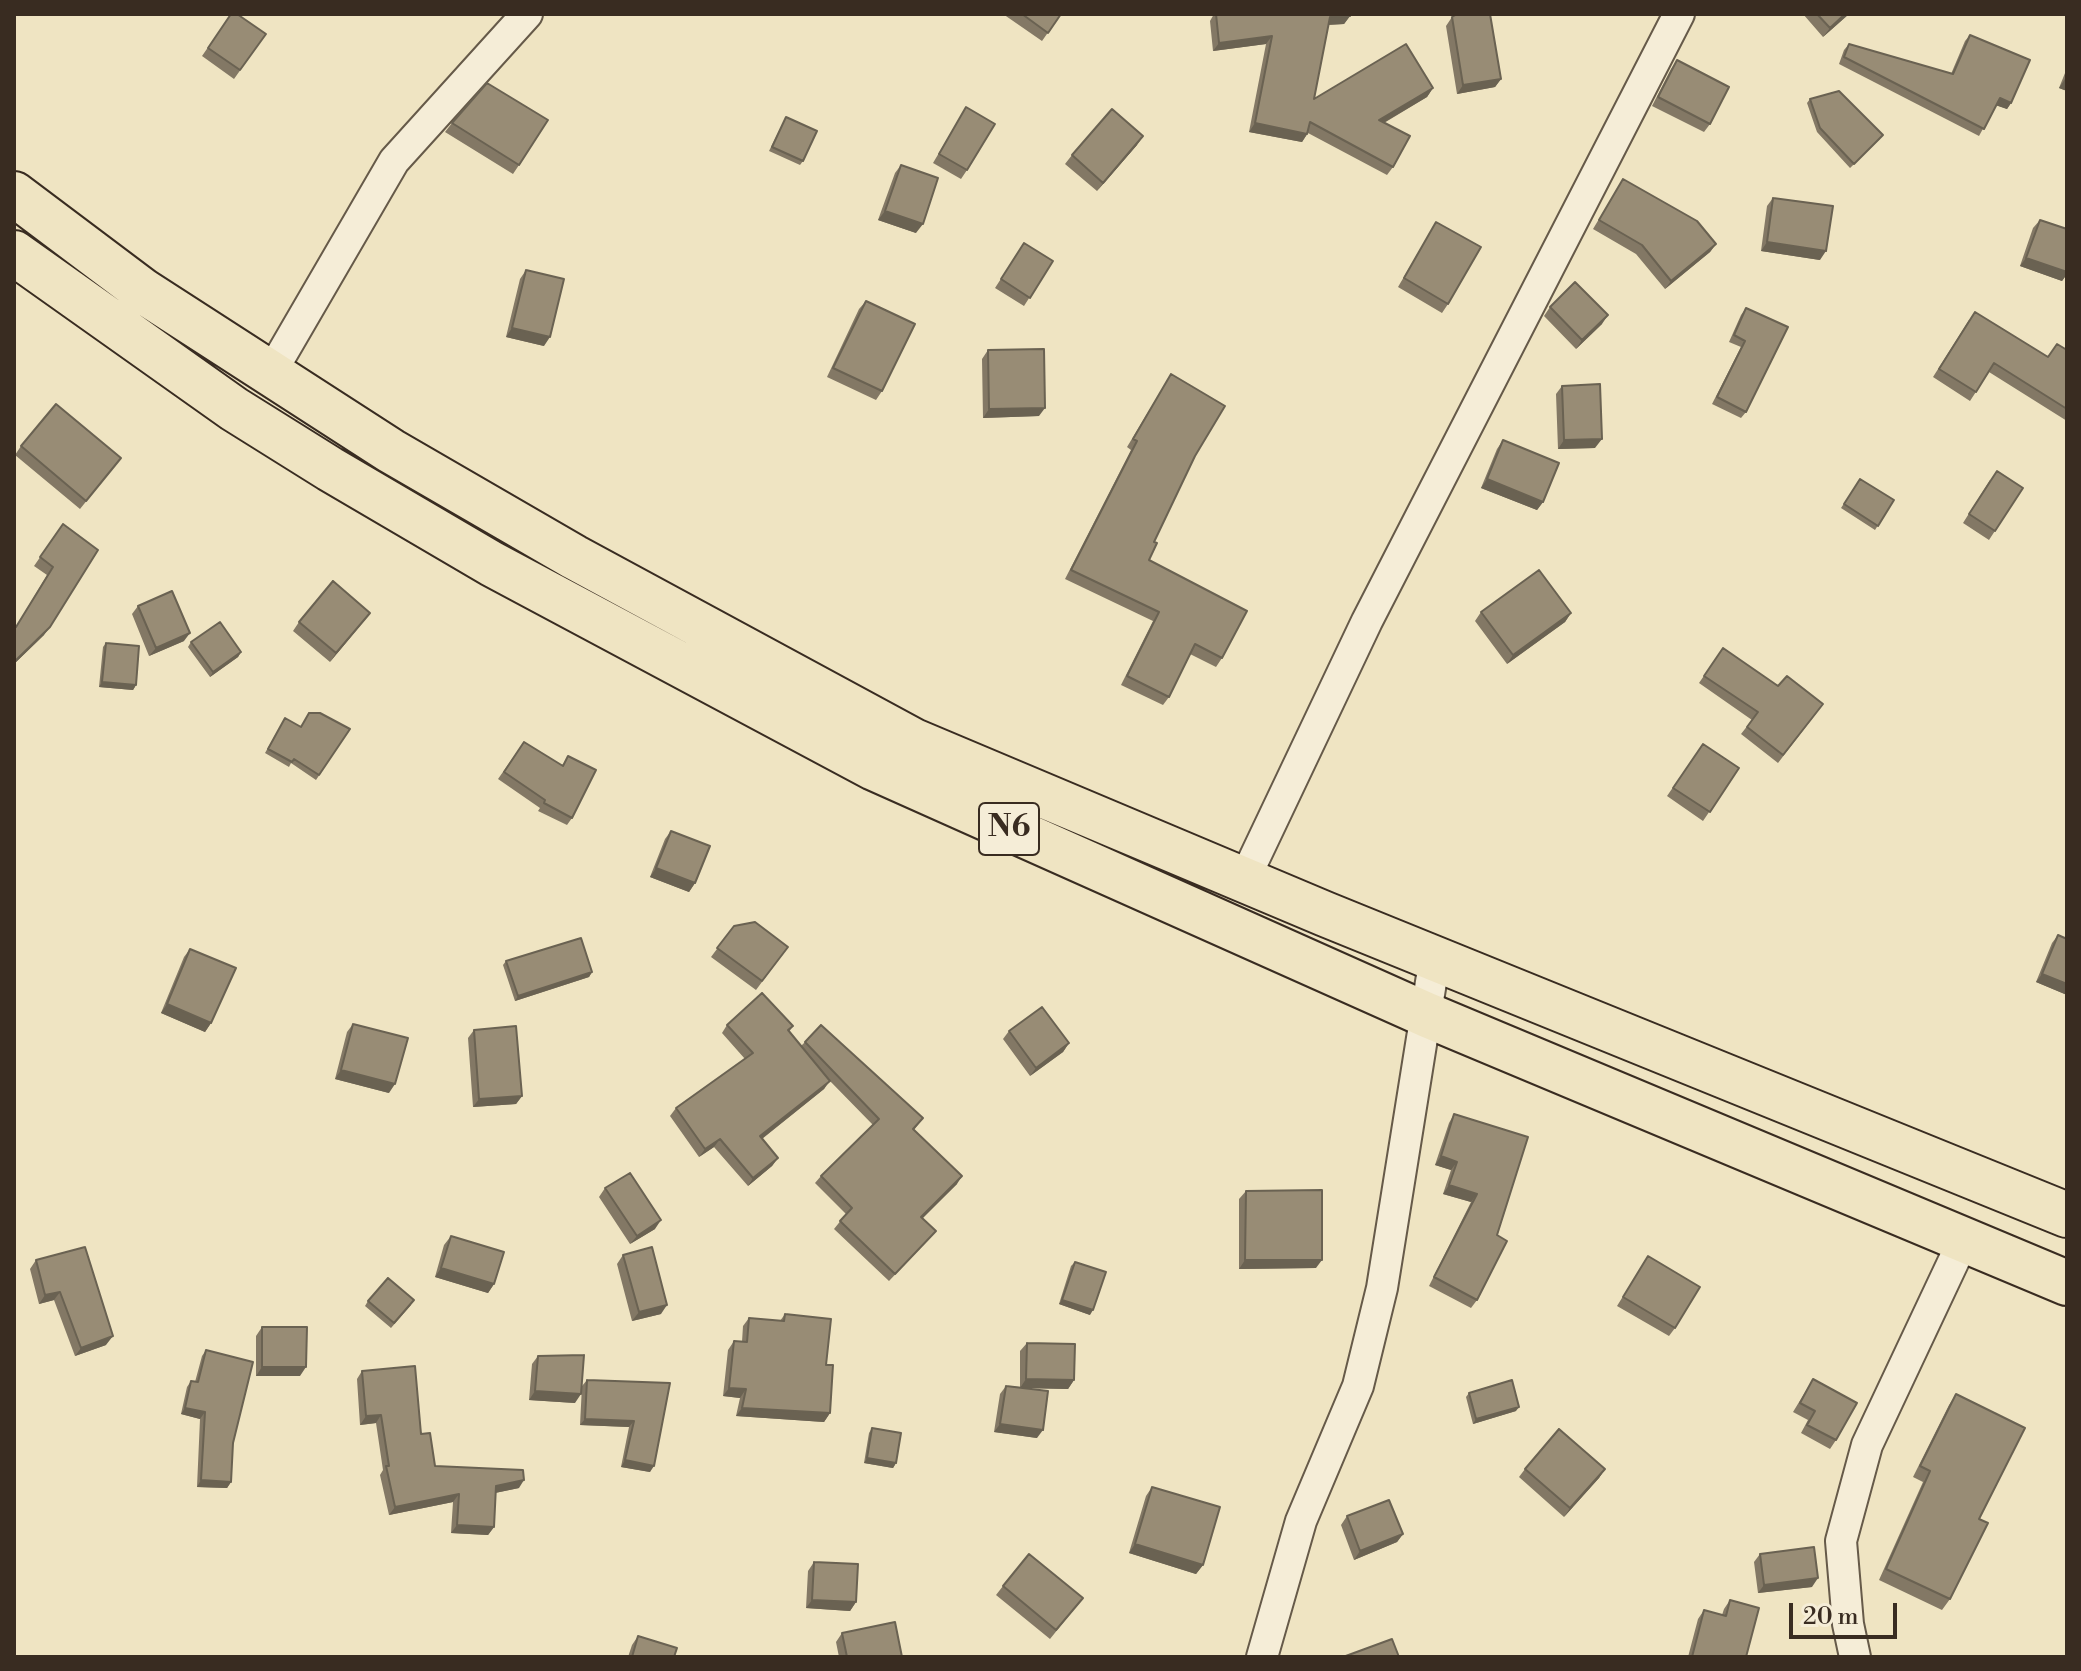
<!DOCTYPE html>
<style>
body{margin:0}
#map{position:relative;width:2081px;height:1671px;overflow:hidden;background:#efe4c2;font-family:"Libre Bodoni",serif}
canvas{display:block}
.frame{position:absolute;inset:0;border:16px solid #392c21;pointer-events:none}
.scale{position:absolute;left:1789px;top:1603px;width:108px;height:36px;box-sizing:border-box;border:4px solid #392c21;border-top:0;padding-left:10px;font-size:24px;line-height:28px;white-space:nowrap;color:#392c21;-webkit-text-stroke:6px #f5edd7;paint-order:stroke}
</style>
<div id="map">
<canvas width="2081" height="1671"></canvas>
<div class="frame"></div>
<div class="scale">20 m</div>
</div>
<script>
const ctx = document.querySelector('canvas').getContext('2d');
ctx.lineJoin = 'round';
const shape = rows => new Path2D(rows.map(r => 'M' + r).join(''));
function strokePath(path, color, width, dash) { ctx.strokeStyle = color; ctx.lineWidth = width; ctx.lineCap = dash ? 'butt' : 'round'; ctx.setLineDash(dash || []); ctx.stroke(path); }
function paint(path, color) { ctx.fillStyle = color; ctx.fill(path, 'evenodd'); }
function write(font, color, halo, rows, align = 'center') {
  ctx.font = font + ' "Libre Bodoni",serif'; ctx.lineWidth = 6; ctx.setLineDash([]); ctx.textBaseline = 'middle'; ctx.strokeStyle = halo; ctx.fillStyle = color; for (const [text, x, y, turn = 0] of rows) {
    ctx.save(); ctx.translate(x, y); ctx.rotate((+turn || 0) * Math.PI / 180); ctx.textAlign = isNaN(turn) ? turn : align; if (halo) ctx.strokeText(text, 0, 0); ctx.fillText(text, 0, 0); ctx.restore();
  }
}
const minor = shape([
 [269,376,394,161,527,14],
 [1244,880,1367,621,1679,14],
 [1262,1657,1301,1521,1358,1386,1382,1288,1435,957],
 [1855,1657,1848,1624,1841,1541,1867,1445,1964,1239]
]);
const trunk = shape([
 [14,194,143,291,391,451,574,557,914,741,1325,914,2067,1215],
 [14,253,234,409,330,469,492,564,874,768,1427,1015,2067,1283]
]);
const wall = shape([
 [231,14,266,34,234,79,202,56],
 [1003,14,1061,14,1042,41],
 [1214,14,1350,14,1350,16,1344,24,1328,25,1314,99,1433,88,1427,97,1384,123,1393,167,1387,175,1308,133,1302,142,1249,132,1266,44,1213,51,1210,21],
 [1803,14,1849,14,1823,37],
 [1452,17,1501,79,1495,87,1457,94,1446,26],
 [1970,35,2011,103,2007,109,1996,105,1979,136,1839,64,1844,50,1849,44,1951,74,1965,41],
 [1677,60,1710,124,1704,132,1652,106,1671,69],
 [2067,68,2067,91,2059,88],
 [1810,99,1880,139,1850,168,1817,132,1807,103],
 [966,107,967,170,961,179,933,163],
 [786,117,803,161,800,165,769,151],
 [452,123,519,165,513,174,445,132],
 [1137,145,1097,191,1065,164,1072,155],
 [901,165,916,233,878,220,895,173],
 [1623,179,1716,244,1710,252,1665,289,1636,254,1593,229],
 [1773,198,1820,260,1761,251,1767,206],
 [2040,220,2067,229,2067,274,2062,281,2020,266,2033,228],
 [1436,222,1448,304,1442,313,1398,287],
 [1024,243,1053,261,1024,306,995,288],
 [526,270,544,346,506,337,520,279],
 [866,301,882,391,876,400,827,377,859,309],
 [1550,307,1602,324,1576,349,1544,316],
 [1746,308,1746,412,1741,418,1712,404,1741,347,1729,342,1741,315],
 [1969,320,2048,357,2067,350,2067,421,1989,372,1970,401,1933,377],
 [988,350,1039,416,983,418,982,359],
 [1171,374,1195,456,1154,542,1149,560,1222,658,1216,667,1190,654,1169,697,1163,705,1121,685,1153,621,1065,579,1131,450,1127,447],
 [1562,386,1595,448,1558,449,1556,394],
 [1503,440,1543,502,1537,510,1481,488,1497,449],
 [21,446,121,458,80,509,15,455],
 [1860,479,1894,500,1875,530,1841,508],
 [1990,480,2023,488,1989,540,1963,523],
 [63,524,44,635,14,664,14,625,16,627,47,575,34,566],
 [138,606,184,641,149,656,132,614],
 [1481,612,1571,613,1565,622,1507,664,1475,621],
 [370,613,330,662,293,631,299,622],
 [191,642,241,652,238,657,210,677,188,647],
 [106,643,136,685,133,690,99,687,103,647],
 [1723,648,1778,686,1818,711,1778,763,1741,734,1752,720,1699,683],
 [309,713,350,729,316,780,291,763,289,767,265,753,282,723,301,727],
 [524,742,562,766,568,756,572,818,567,825,538,811,540,808,498,779],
 [1703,744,1739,768,1703,821,1667,796],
 [671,831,695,883,689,892,650,877,665,839],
 [734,926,788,947,756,990,711,957],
 [2058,935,2067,939,2067,995,2036,982,2052,943],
 [190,949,211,1023,205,1032,161,1013,184,957],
 [506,961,592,972,589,977,515,1001,503,965],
 [353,1024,389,1093,335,1079,347,1032],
 [727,1025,793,1026,789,1032,801,1046,805,1042,923,1118,914,1130,957,1184,922,1218,930,1238,889,1281,834,1229,846,1214,815,1183,821,1176,873,1125,829,1080,824,1089,762,1139,778,1158,772,1166,748,1186,714,1147,699,1157,670,1116,676,1108,745,1059,722,1033],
 [474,1030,522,1096,516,1104,473,1107,468,1038],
 [1009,1031,1069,1043,1063,1052,1030,1076,1003,1039],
 [1454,1114,1528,1137,1477,1300,1471,1308,1429,1286,1471,1202,1443,1194,1451,1170,1435,1165,1449,1123],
 [605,1188,655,1229,630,1244,599,1197],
 [1246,1191,1316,1268,1239,1269,1239,1199],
 [451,1236,494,1284,488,1293,435,1277,444,1245],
 [623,1255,661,1314,632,1321,617,1264],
 [1648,1256,1675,1328,1669,1336,1617,1306],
 [36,1260,106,1345,75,1356,54,1300,39,1304,30,1269],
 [1075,1262,1090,1315,1059,1304,1071,1266],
 [368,1301,411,1305,391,1328,365,1306],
 [785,1314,826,1365,830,1413,824,1422,736,1416,740,1398,723,1396,728,1350,734,1341,742,1342,743,1326,749,1318,780,1321],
 [262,1327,300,1376,256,1376,256,1336],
 [1027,1343,1074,1380,1068,1389,1025,1388,1037,1438,994,1432,1000,1394,1006,1386,1020,1387,1020,1351],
 [206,1350,233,1443,231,1482,227,1488,197,1487,200,1419,181,1414,187,1387,191,1381,195,1382,202,1356],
 [538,1356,575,1403,529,1400,532,1364],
 [362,1371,421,1434,435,1466,519,1488,495,1493,494,1527,488,1535,451,1533,453,1502,389,1515,380,1475,383,1470,376,1423,360,1425,357,1379],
 [1813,1379,1836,1440,1830,1449,1801,1433,1808,1420,1793,1412],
 [587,1380,670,1383,650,1472,621,1467,629,1427,580,1425,582,1386],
 [1469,1393,1516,1411,1473,1424,1466,1397],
 [1956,1394,1950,1599,1942,1610,1879,1580,1923,1482,1913,1477,1949,1405],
 [872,1428,896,1463,893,1468,864,1463,869,1433],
 [1525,1469,1605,1469,1599,1478,1564,1517,1519,1477],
 [1152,1487,1203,1565,1196,1574,1129,1553,1146,1496],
 [1347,1516,1403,1534,1397,1542,1354,1560,1341,1525],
 [1760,1554,1812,1587,1758,1593,1754,1562],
 [814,1562,856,1602,850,1611,806,1608,808,1571],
 [1003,1586,1083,1598,1050,1639,996,1595],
 [1730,1600,1746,1657,1688,1657,1698,1619,1704,1610,1722,1615,1724,1609],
 [842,1633,902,1657,839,1657,836,1642],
 [638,1636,674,1657,628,1657,632,1645]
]);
const shadedWall = shape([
 [1845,14,1849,14,1823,37,1830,28],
 [1350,16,1344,24,1324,25,1330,17],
 [1272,36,1266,44,1213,51,1219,43],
 [1501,79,1495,87,1457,94,1463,85],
 [2065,79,2067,80,2067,91,2059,88],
 [1433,88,1427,97,1373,129,1379,120],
 [2000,98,2011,103,2007,109,1995,105],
 [1255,123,1307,134,1302,142,1249,132],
 [1143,136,1137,145,1097,191,1103,183],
 [885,211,923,224,916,233,878,220],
 [1767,242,1826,251,1820,260,1761,251],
 [1716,244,1710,252,1665,289,1671,281],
 [2026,258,2067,272,2067,274,2062,281,2020,266],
 [1608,315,1602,324,1576,349,1582,340],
 [512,328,550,337,544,346,506,337],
 [1045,408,1039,416,983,418,989,409],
 [1602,439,1595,448,1558,449,1564,440],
 [1487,479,1543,502,1537,510,1481,488],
 [370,613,364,621,330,662,336,653],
 [1571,613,1565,622,1507,664,1513,655],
 [50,627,44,635,14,664,14,662],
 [190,633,184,641,149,656,156,648],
 [241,652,238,657,210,677,213,672],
 [102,682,136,685,133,690,99,687],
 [656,868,695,883,689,892,650,877],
 [592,972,589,977,515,1001,518,996],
 [2042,974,2067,984,2067,995,2036,982],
 [167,1004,211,1023,205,1032,161,1013],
 [1069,1043,1063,1052,1030,1076,1036,1068],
 [341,1070,395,1084,389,1093,335,1079],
 [830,1081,824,1089,754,1145,760,1136],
 [522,1096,516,1104,473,1107,479,1099],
 [720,1139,714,1147,699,1157,705,1149],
 [1441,1156,1457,1162,1451,1170,1435,1165],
 [778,1158,772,1166,748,1186,753,1178],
 [962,1176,957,1184,916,1225,921,1217],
 [1449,1185,1477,1194,1471,1202,1443,1194],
 [661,1220,655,1229,630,1244,637,1236],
 [1245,1260,1322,1260,1316,1268,1239,1269],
 [441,1268,494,1284,488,1293,435,1277],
 [60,1292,54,1300,39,1304,45,1295],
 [1062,1300,1093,1310,1090,1315,1059,1304],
 [667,1305,661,1314,632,1321,639,1312],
 [113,1336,106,1345,75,1356,81,1348],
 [262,1367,306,1367,300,1376,256,1376],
 [1026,1379,1074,1380,1068,1389,1020,1388],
 [729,1388,746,1389,740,1398,723,1396],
 [535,1391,581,1394,575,1403,529,1400],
 [1519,1407,1516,1411,1473,1424,1476,1419],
 [185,1408,205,1412,200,1419,181,1414],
 [742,1408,830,1413,824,1422,736,1416],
 [381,1415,376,1423,360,1425,366,1416],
 [585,1419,634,1421,629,1427,580,1425],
 [1000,1424,1043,1430,1037,1438,994,1432],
 [867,1458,896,1463,893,1468,864,1463],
 [625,1460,654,1466,650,1472,621,1467],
 [1605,1469,1599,1478,1564,1517,1570,1508],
 [201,1480,231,1482,227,1488,197,1487],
 [524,1480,519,1488,490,1494,496,1486],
 [459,1494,453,1502,389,1515,395,1507],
 [457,1525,494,1527,488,1535,451,1533],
 [1403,1534,1397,1542,1354,1560,1360,1551],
 [1135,1544,1203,1565,1196,1574,1129,1553],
 [1818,1578,1812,1587,1758,1593,1764,1585],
 [812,1600,856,1602,850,1611,806,1608]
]);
const building = shape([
 [231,14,237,14,266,34,240,70,208,48,231,14],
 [1022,14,1061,14,1048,33,1022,14],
 [1216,14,1350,14,1350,16,1330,17,1314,99,1406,44,1433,88,1379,120,1410,136,1393,167,1310,122,1307,134,1255,123,1272,36,1219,43,1216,14],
 [1457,14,1490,14,1501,79,1463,85,1452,17,1457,14],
 [1817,14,1845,14,1830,28,1817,14],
 [1970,35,2030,60,2011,103,2000,98,1984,129,1844,57,1849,44,1953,74,1970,35],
 [1677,60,1729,87,1710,124,1658,97,1677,60],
 [487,83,548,120,519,165,452,123,487,83],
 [1839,91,1883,135,1854,164,1820,128,1810,99,1839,91],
 [966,107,995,124,967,170,939,154,966,107],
 [1112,109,1143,136,1103,183,1072,155,1112,109],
 [786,117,817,131,803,161,772,147,786,117],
 [901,165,938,178,923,224,885,211,901,165],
 [1623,179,1697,221,1716,244,1671,281,1642,245,1599,220,1623,179],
 [1773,198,1833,206,1826,251,1767,242,1773,198],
 [2040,220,2067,229,2067,272,2026,258,2040,220],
 [1436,222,1481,247,1448,304,1404,278,1436,222],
 [1024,243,1053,261,1030,298,1001,279,1024,243],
 [526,270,564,279,550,337,512,328,526,270],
 [1575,282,1608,315,1582,340,1550,307,1575,282],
 [866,301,915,324,882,391,833,368,866,301],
 [1746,308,1788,327,1746,412,1717,397,1745,341,1734,335,1746,308],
 [1975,312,2048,357,2057,344,2067,350,2067,409,1994,363,1976,392,1939,369,1975,312],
 [1044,349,1045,408,989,409,988,350,1044,349],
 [1171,374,1225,406,1195,456,1154,542,1157,543,1149,560,1247,611,1222,658,1195,644,1169,697,1127,676,1159,612,1071,570,1137,441,1133,439,1171,374],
 [1600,384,1602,439,1564,440,1562,386,1600,384],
 [56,404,121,458,86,501,21,446,56,404],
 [1503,440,1559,463,1543,502,1487,479,1503,440],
 [1997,471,2023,488,1995,531,1969,514,1997,471],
 [1860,479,1894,500,1878,526,1844,504,1860,479],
 [63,524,98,550,50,627,14,662,14,625,16,627,53,567,40,557,63,524],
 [1539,570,1571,613,1513,655,1481,612,1539,570],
 [333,581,370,613,336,653,299,622,333,581],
 [172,591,190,633,156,648,138,606,172,591],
 [220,622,241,652,213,672,191,642,220,622],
 [106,643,139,646,136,685,102,682,106,643],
 [1723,648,1778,686,1787,676,1823,704,1783,755,1747,727,1758,712,1704,676,1723,648],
 [309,713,320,713,350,729,319,775,294,759,292,762,268,749,285,718,301,727,309,713],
 [524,742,563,766,568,756,596,770,572,818,544,803,545,800,504,772,524,742],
 [1703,744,1739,768,1710,812,1673,788,1703,744],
 [671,831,710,846,695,883,656,868,671,831],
 [755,922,788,947,762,981,717,948,734,926,755,922],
 [2058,935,2067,939,2067,984,2042,974,2058,935],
 [581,938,592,972,518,996,506,961,581,938],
 [190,949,236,968,211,1023,167,1004,190,949],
 [762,993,793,1026,788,1030,830,1081,760,1136,778,1158,753,1178,720,1139,705,1149,676,1108,753,1053,727,1025,762,993],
 [1042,1007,1069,1043,1036,1068,1009,1031,1042,1007],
 [353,1024,408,1038,395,1084,341,1070,353,1024],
 [821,1025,923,1118,913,1129,962,1176,921,1217,936,1231,895,1274,840,1221,852,1208,821,1176,879,1119,805,1042,821,1025],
 [516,1026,522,1096,479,1099,474,1030,516,1026],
 [1454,1114,1528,1137,1497,1235,1507,1241,1477,1300,1434,1277,1477,1194,1449,1185,1457,1162,1441,1156,1454,1114],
 [630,1173,661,1220,637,1236,605,1188,630,1173],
 [1322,1190,1322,1260,1245,1260,1246,1191,1322,1190],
 [451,1236,504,1252,494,1284,441,1268,451,1236],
 [85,1247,113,1336,81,1348,60,1292,45,1295,36,1260,85,1247],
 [652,1247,667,1305,639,1312,623,1255,652,1247],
 [1648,1256,1700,1287,1675,1328,1623,1297,1648,1256],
 [1075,1262,1106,1272,1093,1310,1062,1300,1075,1262],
 [388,1278,414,1300,394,1323,368,1301,388,1278],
 [785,1314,831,1319,826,1365,833,1365,830,1413,742,1408,746,1389,729,1388,734,1341,747,1342,749,1318,784,1321,785,1314],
 [262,1327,307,1327,306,1367,262,1367,262,1327],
 [1027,1343,1075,1344,1074,1380,1026,1379,1027,1343],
 [206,1350,253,1362,233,1443,231,1482,201,1480,205,1412,185,1408,191,1381,198,1382,206,1350],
 [584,1355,581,1394,535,1391,538,1356,584,1355],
 [415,1366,421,1434,430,1433,435,1466,523,1470,524,1480,496,1486,494,1527,457,1525,459,1494,395,1507,386,1466,389,1466,381,1415,366,1416,362,1371,415,1366],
 [1813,1379,1857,1403,1836,1440,1807,1425,1815,1411,1800,1403,1813,1379],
 [587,1380,670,1383,654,1466,625,1460,634,1421,585,1419,587,1380],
 [1512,1380,1519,1407,1476,1419,1469,1393,1512,1380],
 [1006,1386,1048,1391,1043,1430,1000,1424,1006,1386],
 [1956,1394,2025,1428,1979,1519,1988,1523,1950,1599,1886,1569,1930,1471,1920,1466,1956,1394],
 [872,1428,901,1433,896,1463,867,1458,872,1428],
 [1559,1429,1605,1469,1570,1508,1525,1469,1559,1429],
 [1152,1487,1220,1507,1203,1565,1135,1544,1152,1487],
 [1389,1500,1403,1534,1360,1551,1347,1516,1389,1500],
 [1814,1547,1818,1578,1764,1585,1760,1554,1814,1547],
 [1029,1554,1083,1598,1056,1630,1003,1586,1029,1554],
 [814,1562,858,1564,856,1602,812,1600,814,1562],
 [1730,1600,1759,1608,1746,1657,1692,1657,1704,1610,1726,1616,1730,1600],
 [895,1622,902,1657,847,1657,842,1633,895,1622],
 [638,1636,677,1648,674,1657,632,1657,638,1636],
 [1392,1639,1399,1657,1343,1657,1392,1639]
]);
const shields = [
 [1009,829,60]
];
const shieldNames = [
 ["N6",1009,829]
];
strokePath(minor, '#665a49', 34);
strokePath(trunk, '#392c21', 48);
strokePath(minor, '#f5edd7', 30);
strokePath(trunk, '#efe4c2', 44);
paint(wall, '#837865');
paint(shadedWall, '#6a6252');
paint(building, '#988c75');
strokePath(building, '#6a6252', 2);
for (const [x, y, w] of shields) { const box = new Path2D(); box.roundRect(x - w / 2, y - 26, w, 52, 6); ctx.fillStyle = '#f5edd7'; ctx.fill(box); strokePath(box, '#392c21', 2); }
write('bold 30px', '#392c21', null, shieldNames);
</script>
